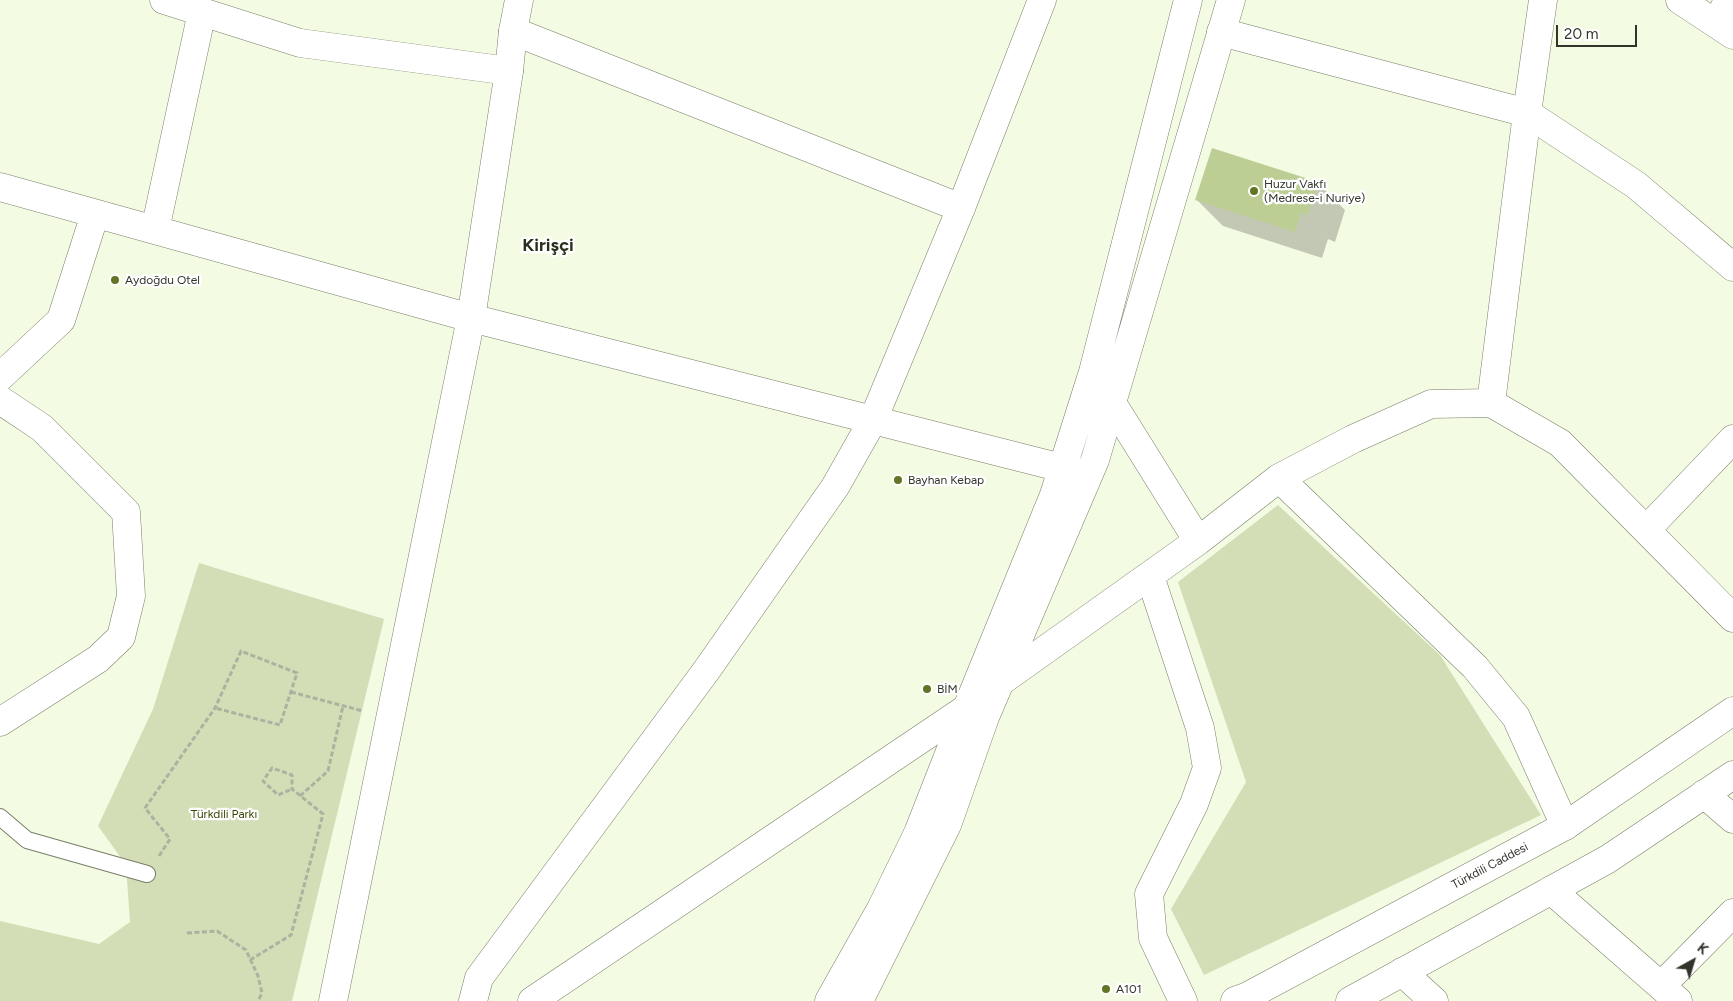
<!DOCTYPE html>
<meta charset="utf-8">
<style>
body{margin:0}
#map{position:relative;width:1733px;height:1001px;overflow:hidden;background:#f3fbe2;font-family:Figtree,sans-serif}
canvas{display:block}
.north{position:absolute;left:1668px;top:936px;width:50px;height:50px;-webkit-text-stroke:4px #fff;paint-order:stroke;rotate:39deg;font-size:14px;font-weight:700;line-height:20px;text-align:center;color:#31342a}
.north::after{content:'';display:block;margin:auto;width:18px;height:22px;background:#31342a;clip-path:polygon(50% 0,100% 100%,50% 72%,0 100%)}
.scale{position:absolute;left:1556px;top:25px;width:81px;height:22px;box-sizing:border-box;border:2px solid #31342a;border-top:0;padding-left:6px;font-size:15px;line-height:18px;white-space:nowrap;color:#31342a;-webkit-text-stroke:4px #fff;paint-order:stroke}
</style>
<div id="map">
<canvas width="1733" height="1001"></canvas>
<div class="north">K</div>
<div class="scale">20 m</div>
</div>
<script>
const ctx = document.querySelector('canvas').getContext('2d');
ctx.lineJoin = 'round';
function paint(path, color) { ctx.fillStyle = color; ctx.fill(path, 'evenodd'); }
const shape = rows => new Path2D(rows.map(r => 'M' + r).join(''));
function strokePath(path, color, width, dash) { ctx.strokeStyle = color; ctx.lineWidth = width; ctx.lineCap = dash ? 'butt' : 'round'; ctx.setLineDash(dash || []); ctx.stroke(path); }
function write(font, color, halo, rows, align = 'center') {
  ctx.font = font + ' Figtree,sans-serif'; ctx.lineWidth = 4.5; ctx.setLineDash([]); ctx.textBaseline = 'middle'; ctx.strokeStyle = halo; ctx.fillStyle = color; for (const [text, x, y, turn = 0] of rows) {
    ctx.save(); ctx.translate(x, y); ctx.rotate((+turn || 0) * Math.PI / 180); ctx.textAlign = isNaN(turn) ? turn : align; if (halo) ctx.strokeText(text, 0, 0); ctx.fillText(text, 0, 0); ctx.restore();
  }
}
const green = shape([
 [1278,505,1440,655,1541,815,1204,975,1171,909,1246,782,1178,582],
 [199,563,384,619,292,1001,0,1001,0,921,99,944,130,922,126,865,98,826,153,709]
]);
const shadow = shape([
 [1213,149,1318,183,1345,210,1335,242,1328,239,1322,258,1223,226,1196,199]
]);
const building = shape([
 [1212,148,1318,182,1308,215,1301,213,1295,232,1195,200]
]);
const path = shape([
 [291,692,363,711],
 [300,796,328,771,343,706],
 [159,856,170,839,145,808,215,708,241,651,297,673,280,725,215,708],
 [187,933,217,931,246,950,258,976,262,993,258,1001],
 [250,960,291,935,323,814,292,789,292,775,272,768,263,781,278,795,292,789]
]);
const service = shape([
 [0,817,27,840,147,874]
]);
const minor = shape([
 [164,0,300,43,509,71],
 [1680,0,1733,35],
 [1717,24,1728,0],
 [513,31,961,208],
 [1221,32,1527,113,1636,185,1733,267],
 [0,187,471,318,1062,468],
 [155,230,202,12],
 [0,377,61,320,95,214],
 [0,400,42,428,126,512,131,596,121,637,98,659,0,722],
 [1112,403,1198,541],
 [1491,403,1527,113,1543,0],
 [1279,478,1475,667,1516,717,1565,826],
 [1646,530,1733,439],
 [1000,682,1198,541,1279,478,1353,439,1431,404,1491,403,1560,443,1733,618],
 [1704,794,1733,819],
 [1551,890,1678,1001],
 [1402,972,1434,1001],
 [1661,986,1733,913],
 [473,1001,479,978,706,671,835,487,873,420,961,208,1042,0],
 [532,1001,967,708]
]);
const tertiary = shape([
 [1150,576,1200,728,1207,768,1194,804,1149,894,1153,938,1183,1001]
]);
const secondary = shape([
 [333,1001,471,318,509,71,513,31,519,0],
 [829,1001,881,909,918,833,967,708,1054,495,1093,372,1188,0],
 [859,1001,947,825,985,717,1095,460,1231,0],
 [1235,1001,1246,997,1565,826,1733,711],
 [1350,1001,1608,859,1733,775]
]);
const markers = [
 [1254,191,5,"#627524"],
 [115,280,5,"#627524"],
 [898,480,5,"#627524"],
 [927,689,5,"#627524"],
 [1106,989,5,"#627524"]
];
const poiNames = [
 ["Huzur Vakfı",1264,184],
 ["(Medrese-i Nuriye)",1264,198],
 ["Aydoğdu Otel",125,280],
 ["Bayhan Kebap",908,480],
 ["BİM",937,689],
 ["A101",1116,989]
];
const parkNames = [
 ["Türkdili Parkı",224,814]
];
const streetNames = [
 ["Türkdili Caddesi",1490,866,-28]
];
const districtNames = [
 ["Kirişçi",548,246]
];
paint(green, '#d3deb7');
paint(shadow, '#0003');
paint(building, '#bdce94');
strokePath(service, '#787f69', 18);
strokePath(minor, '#787f69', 29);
strokePath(tertiary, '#787f69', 29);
strokePath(secondary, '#787f69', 29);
strokePath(path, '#acb29f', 3, [5, 2.5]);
strokePath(service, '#fff', 16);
strokePath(minor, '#fff', 28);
strokePath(tertiary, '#fff', 28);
strokePath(secondary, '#fff', 28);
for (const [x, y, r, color] of markers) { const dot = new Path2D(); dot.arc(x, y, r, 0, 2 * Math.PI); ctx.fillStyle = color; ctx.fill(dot); strokePath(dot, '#fff', 2); }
write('12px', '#31342a', '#fff', poiNames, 'left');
write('12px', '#394703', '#fff', parkNames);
write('12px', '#31342a', '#fff', streetNames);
write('bold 18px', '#292f1b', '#fff', districtNames);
</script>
